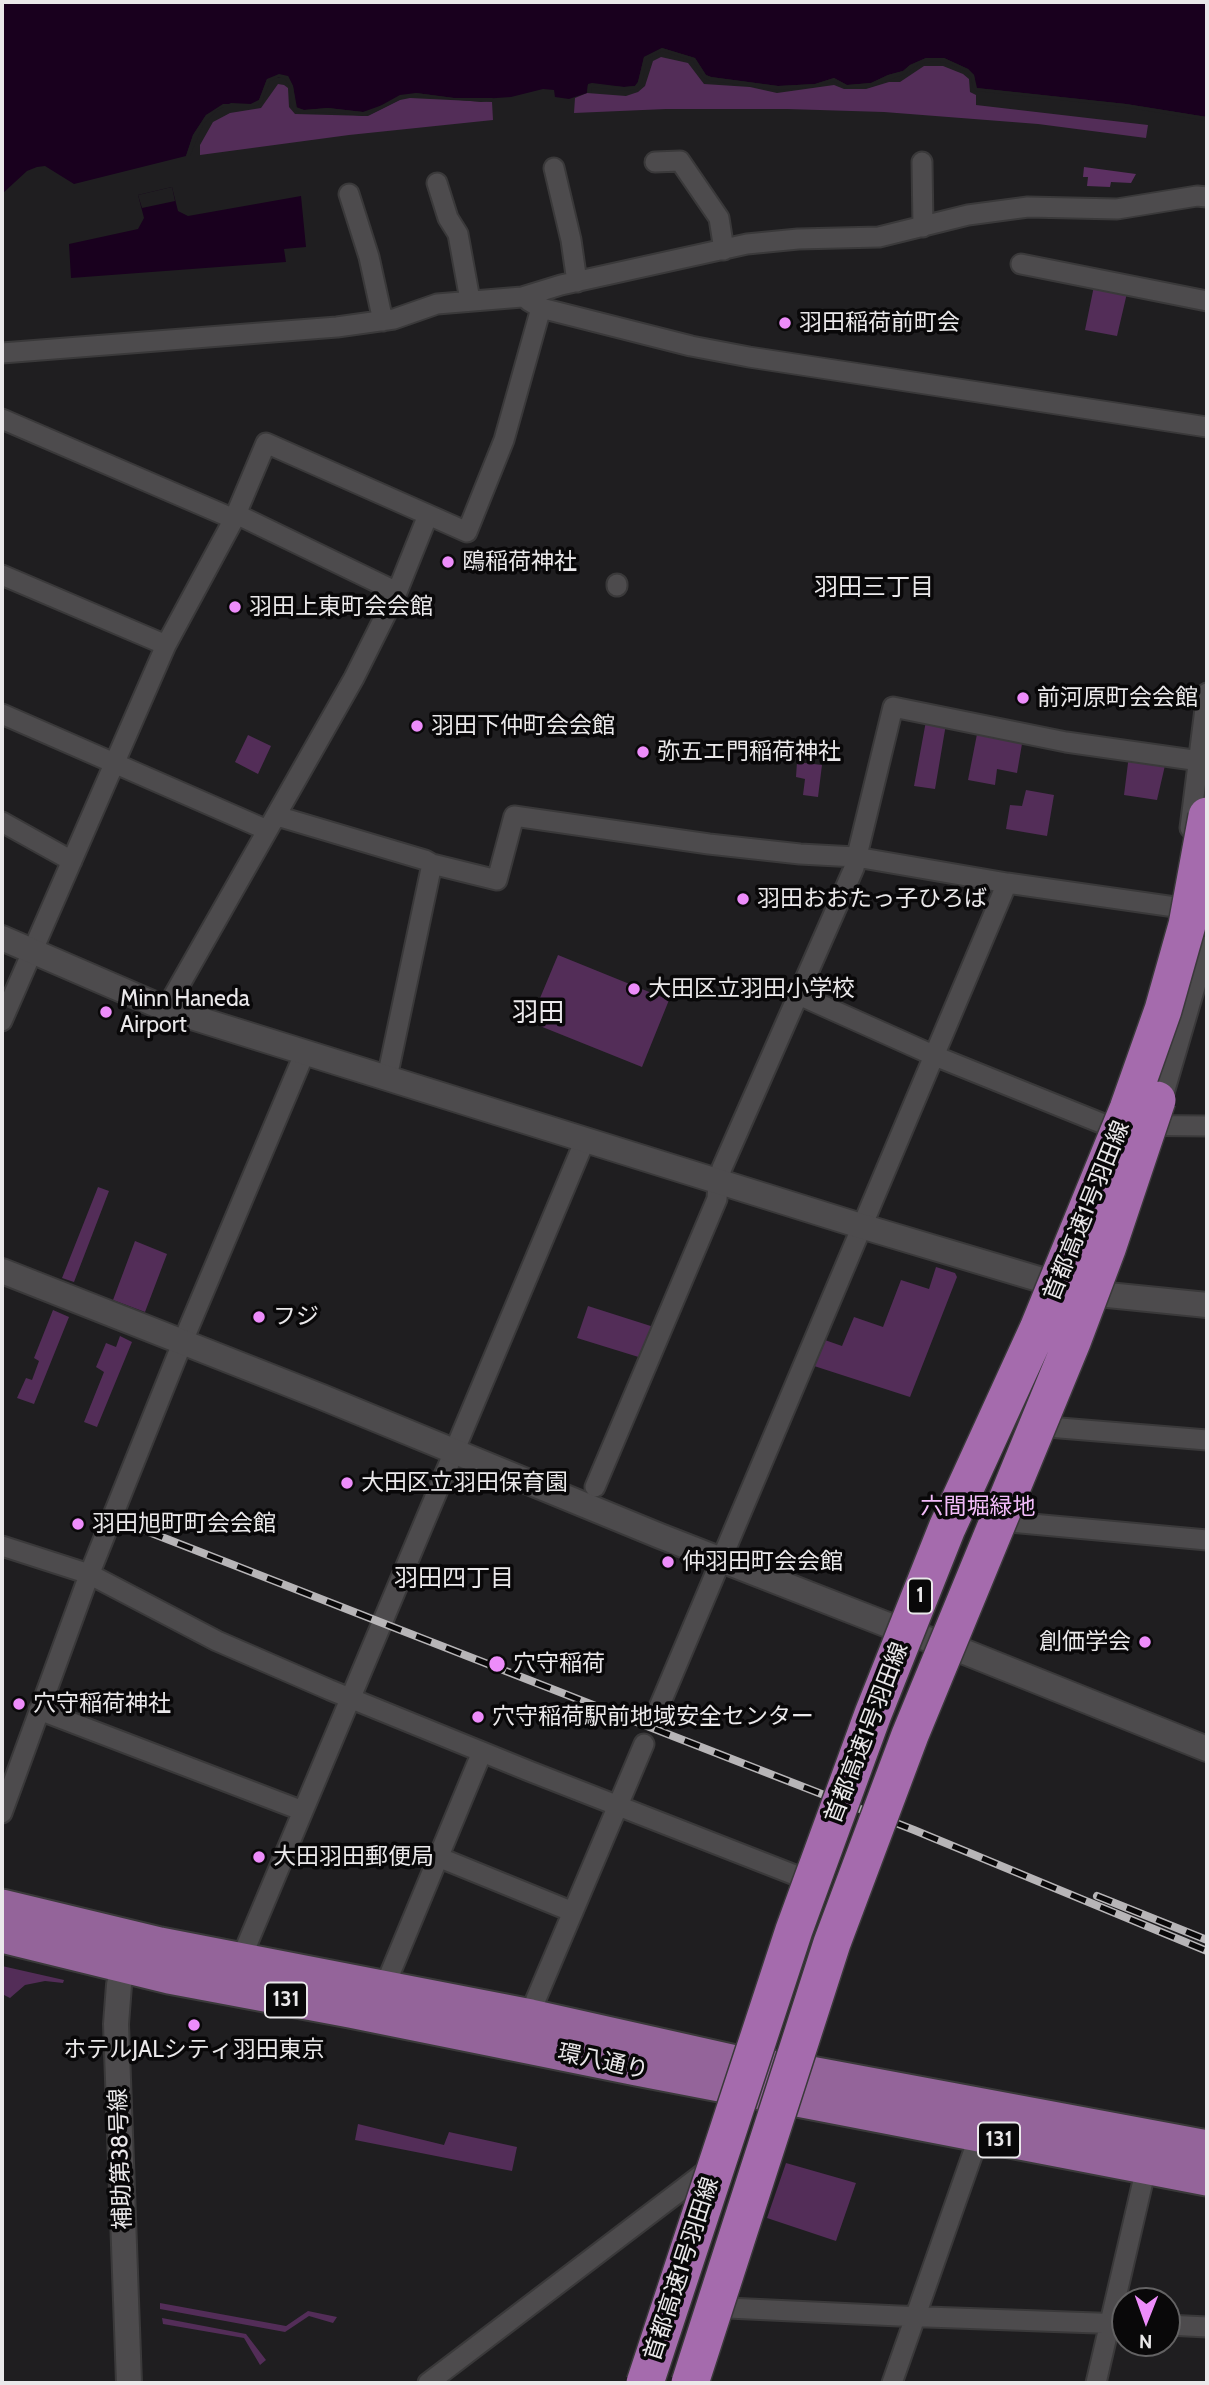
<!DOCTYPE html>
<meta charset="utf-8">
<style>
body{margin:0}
#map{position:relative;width:1209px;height:2385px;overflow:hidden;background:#1f1e20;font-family:Cabin,sans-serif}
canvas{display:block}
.frame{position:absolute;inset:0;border:4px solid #eae8ea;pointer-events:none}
.north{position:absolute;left:1111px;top:2287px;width:70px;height:70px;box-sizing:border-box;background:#090809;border:2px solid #636263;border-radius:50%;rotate:181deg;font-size:19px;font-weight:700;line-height:28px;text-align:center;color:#eae8ea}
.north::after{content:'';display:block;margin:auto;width:24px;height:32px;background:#ed8cfa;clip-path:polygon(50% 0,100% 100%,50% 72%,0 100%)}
</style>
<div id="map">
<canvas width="1209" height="2385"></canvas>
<div class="frame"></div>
<div class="north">N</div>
</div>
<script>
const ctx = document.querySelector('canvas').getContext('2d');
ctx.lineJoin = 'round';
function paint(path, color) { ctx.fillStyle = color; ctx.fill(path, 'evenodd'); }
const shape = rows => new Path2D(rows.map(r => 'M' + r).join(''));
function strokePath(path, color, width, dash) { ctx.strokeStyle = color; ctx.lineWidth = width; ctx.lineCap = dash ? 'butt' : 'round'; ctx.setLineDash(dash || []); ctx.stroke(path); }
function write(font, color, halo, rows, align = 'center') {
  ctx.font = font + ' Cabin,"Noto Sans JP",sans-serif'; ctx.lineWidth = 7; ctx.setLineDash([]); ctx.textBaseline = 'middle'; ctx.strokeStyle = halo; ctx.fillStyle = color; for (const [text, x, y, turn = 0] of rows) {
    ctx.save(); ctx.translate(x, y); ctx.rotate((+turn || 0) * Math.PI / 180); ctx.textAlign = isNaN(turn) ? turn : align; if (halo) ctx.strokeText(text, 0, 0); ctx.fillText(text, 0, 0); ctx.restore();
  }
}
const green = shape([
 [661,57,688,63,704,84,750,87,777,93,834,85,844,89,866,89,889,82,900,82,924,66,943,66,963,74,969,79,970,92,976,95,976,105,1148,125,1146,138,1038,124,884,112,787,109,666,109,574,113,575,98,587,93,626,96,638,92,645,86,653,61],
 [278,84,284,85,288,88,289,107,295,114,368,116,400,100,410,98,492,102,493,120,349,135,200,155,200,145,213,122,230,113,261,108],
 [1094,286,1127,293,1117,336,1085,330],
 [926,721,946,724,935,789,914,786],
 [978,729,1023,738,1017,773,997,769,995,785,968,780],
 [248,735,271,746,258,774,235,762],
 [1129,755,1166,761,1157,800,1124,795],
 [797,762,822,765,818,797,803,795,805,779,796,777],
 [1026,790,1054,795,1047,836,1006,829,1010,805,1022,806],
 [558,955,669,1000,642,1067,530,1022],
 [98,1187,109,1191,74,1282,62,1278],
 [135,1241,167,1254,145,1312,113,1300],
 [936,1267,955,1273,957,1277,910,1397,811,1365,822,1339,842,1346,854,1317,883,1327,901,1280,929,1289],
 [588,1306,657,1328,645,1359,577,1338],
 [53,1310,69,1317,34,1404,17,1398,26,1378,32,1380,39,1361,34,1358],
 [120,1336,132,1342,97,1427,84,1422,104,1372,96,1367,106,1343,116,1347],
 [2,1966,64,1980,63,1983,45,1981,25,1985,10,1998,2,1994],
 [358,2124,444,2145,449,2132,517,2147,512,2171,355,2140],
 [786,2163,856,2183,836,2241,767,2218],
 [160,2303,286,2326,308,2311,337,2317,333,2323,309,2316,285,2332,160,2309],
 [162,2318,246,2334,266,2360,260,2365,244,2338,163,2324]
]);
const forest = shape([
 [1084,167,1136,174,1131,183,1111,182,1110,187,1087,186,1088,177,1083,177]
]);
const water = shape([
 [2,2,1207,2,1207,117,1126,104,976,88,974,75,968,69,944,58,926,58,910,65,903,71,888,75,871,83,847,85,834,78,815,84,778,86,711,77,706,75,695,58,662,48,644,57,638,82,635,86,624,87,592,83,588,84,587,93,569,99,555,97,554,90,543,89,511,97,482,99,454,98,416,93,363,112,328,108,304,110,297,108,293,86,288,76,267,79,259,100,251,104,231,103,206,115,193,135,186,156,74,184,45,166,37,167,27,171,2,194],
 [172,187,178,211,188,216,301,196,306,247,284,249,286,262,71,278,69,244,138,229,144,218,138,195]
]);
const pier = shape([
 [662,48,695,58,706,75,711,77,778,86,815,84,834,78,847,85,871,83,888,75,903,71,910,65,926,58,944,58,968,69,974,75,977,88,1126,104,1207,117,1207,121,1125,107,976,91,973,88,971,77,966,72,951,64,935,61,919,64,905,74,871,87,846,88,833,81,815,87,778,90,710,81,703,77,693,61,662,51,647,59,642,84,637,89,624,91,592,87,591,93,587,93,588,84,624,87,635,86,638,82,644,57],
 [279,74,288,76,293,86,296,107,304,110,328,108,363,112,371,111,400,95,416,93,454,98,493,98,492,101,481,102,416,96,401,99,371,114,363,116,328,112,303,114,294,110,290,102,290,87,285,79,279,77,270,81,262,102,253,107,224,107,217,110,203,125,190,156,186,156,193,135,206,115,223,104,251,104,259,100,267,79],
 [172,187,175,201,142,208,138,195]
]);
const minor = shape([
 [655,162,680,161,719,218,724,250],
 [922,162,923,227],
 [554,168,571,240,577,282],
 [437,183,448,218,458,234,470,300],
 [349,194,369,257,383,321],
 [1021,264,1207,301],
 [529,301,541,308,691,346,749,357,1207,427],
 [2,353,337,327,394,319,437,304,522,297,561,285,747,244,798,239,879,237,968,215,1028,207,1117,209,1197,196,1207,197],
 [2,419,234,519],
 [236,514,397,592],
 [2,575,166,645],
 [617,586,617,584],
 [2,714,267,830],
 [277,816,425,860,432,864,497,880,514,816,709,844,800,854,856,857,1007,883,1196,910],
 [2,822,72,861],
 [1190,828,1207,693],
 [799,995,935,1056,1106,1125,1207,1126],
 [166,1009,354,678,397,592,428,515],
 [2,1021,166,645,234,519,266,443,467,532,504,440,541,308],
 [387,1078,432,864],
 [1159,1110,1207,946],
 [1048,1427,1207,1440],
 [595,1487,717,1199,718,1181,722,1168,854,868,893,707,1066,742,1207,762],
 [1010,1522,1207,1540],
 [2,1546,89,1574,217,1641,330,1690,529,1771,800,1877],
 [659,1707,1007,883],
 [39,1710,303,1811],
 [2,1813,89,1575,183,1341,305,1052],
 [438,1857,573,1912],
 [240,1961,585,1140],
 [384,1988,482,1752],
 [531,2016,536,1999,644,1744],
 [728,2308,899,2316,1125,2324],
 [1167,2325,1207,2327],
 [428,2383,705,2172],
 [892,2383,979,2136],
 [1096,2383,1146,2168]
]);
const tertiary = shape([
 [2,938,166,1009,861,1226,1072,1289,1098,1294,1207,1305],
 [2,1271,322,1397,660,1536,893,1627,965,1652,1207,1749],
 [126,1951,119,1985,116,2024,129,2383]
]);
const trunk = shape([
 [2,1906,160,1944,531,2016,736,2062,800,2071,1207,2147],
 [2,1936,169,1977,350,2011,637,2069,1207,2179]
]);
const rail = shape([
 [118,1520,914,1830,1207,1951],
 [1097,1896,1207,1940]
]);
const motorwayBridge = shape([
 [645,2383,794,1930,873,1714,947,1528,1038,1329,1128,1109,1163,1010,1187,925,1207,816],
 [690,2383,832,1943,910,1735,1072,1342,1107,1249,1157,1100]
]);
const markers = [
 [785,323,7,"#ed8cfa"],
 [448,562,7,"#ed8cfa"],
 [235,607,7,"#ed8cfa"],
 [1023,698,7,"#ed8cfa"],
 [417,726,7,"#ed8cfa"],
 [643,752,7,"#ed8cfa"],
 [743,899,7,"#ed8cfa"],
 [634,989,7,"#ed8cfa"],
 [106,1012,7,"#ed8cfa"],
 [259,1317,7,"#ed8cfa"],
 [347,1483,7,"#ed8cfa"],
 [78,1524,7,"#ed8cfa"],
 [668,1562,7,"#ed8cfa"],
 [1145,1642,7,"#ed8cfa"],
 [497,1664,9,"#ed8cfa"],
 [19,1704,7,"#ed8cfa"],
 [478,1717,7,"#ed8cfa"],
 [259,1857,7,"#ed8cfa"],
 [194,2025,7,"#ed8cfa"]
];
const shields = [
 [920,1596,24],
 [286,2000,42],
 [999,2140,42]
];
const shieldNames = [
 ["1",920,1596],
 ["131",286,2000],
 ["131",999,2140]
];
const poiNames = [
 ["羽田稲荷前町会",799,323],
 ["鴎稲荷神社",462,562],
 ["羽田上東町会会館",249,607],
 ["前河原町会会館",1037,698],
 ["羽田下仲町会会館",431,726],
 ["弥五エ門稲荷神社",657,752],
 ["羽田おおたっ子ひろば",757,899],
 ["大田区立羽田小学校",648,989],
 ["Minn Haneda",120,999],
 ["Airport",120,1025],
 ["フジ",273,1317],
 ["大田区立羽田保育園",361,1483],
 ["羽田旭町町会会館",92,1524],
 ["仲羽田町会会館",682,1562],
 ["創価学会",1131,1642,"right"],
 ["穴守稲荷",513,1664],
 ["穴守稲荷神社",33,1704],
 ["穴守稲荷駅前地域安全センター",492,1717],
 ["大田羽田郵便局",273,1857],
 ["ホテルJALシティ羽田東京",194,2050,"center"]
];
const streetNames = [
 ["首都高速1号羽田線",1087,1211,-68],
 ["首都高速1号羽田線",867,1733,-69],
 ["環八通り",603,2062,12],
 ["補助第38号線",121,2159,-92],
 ["首都高速1号羽田線",682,2269,-72]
];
const parkNames = [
 ["六間堀緑地",978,1507]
];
const neighbourhoodNames = [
 ["羽田三丁目",874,588],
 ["羽田四丁目",454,1579]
];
const quarterNames = [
 ["羽田",538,1013]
];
paint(green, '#532d58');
paint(forest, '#5c3062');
paint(water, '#19001e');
paint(pier, '#1f1e20');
strokePath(minor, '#3a393a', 23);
strokePath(tertiary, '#3a393a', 28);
strokePath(trunk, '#3a393a', 37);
strokePath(minor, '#4d4b4d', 19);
strokePath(tertiary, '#4d4b4d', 24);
strokePath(trunk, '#94649a', 33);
strokePath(rail, '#b7b5b7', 8);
strokePath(rail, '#090809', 5, [16]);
strokePath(motorwayBridge, '#3a393a', 40, []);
strokePath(motorwayBridge, '#a56bad', 37);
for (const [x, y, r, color] of markers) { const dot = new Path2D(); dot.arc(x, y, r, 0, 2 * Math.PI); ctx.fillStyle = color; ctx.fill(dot); strokePath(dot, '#090809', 2.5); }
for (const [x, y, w] of shields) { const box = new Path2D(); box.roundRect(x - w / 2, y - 17.5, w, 35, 5); ctx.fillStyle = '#090809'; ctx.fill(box); strokePath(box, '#eae8ea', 2); }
write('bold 21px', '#eae8ea', null, shieldNames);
write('23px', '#eae8ea', '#090809', poiNames, 'left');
write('23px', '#eae8ea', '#090809', streetNames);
write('23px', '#f3bcfa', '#090809', parkNames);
write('24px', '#eae8ea', '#090809', neighbourhoodNames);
write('26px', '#eae8ea', '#090809', quarterNames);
</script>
